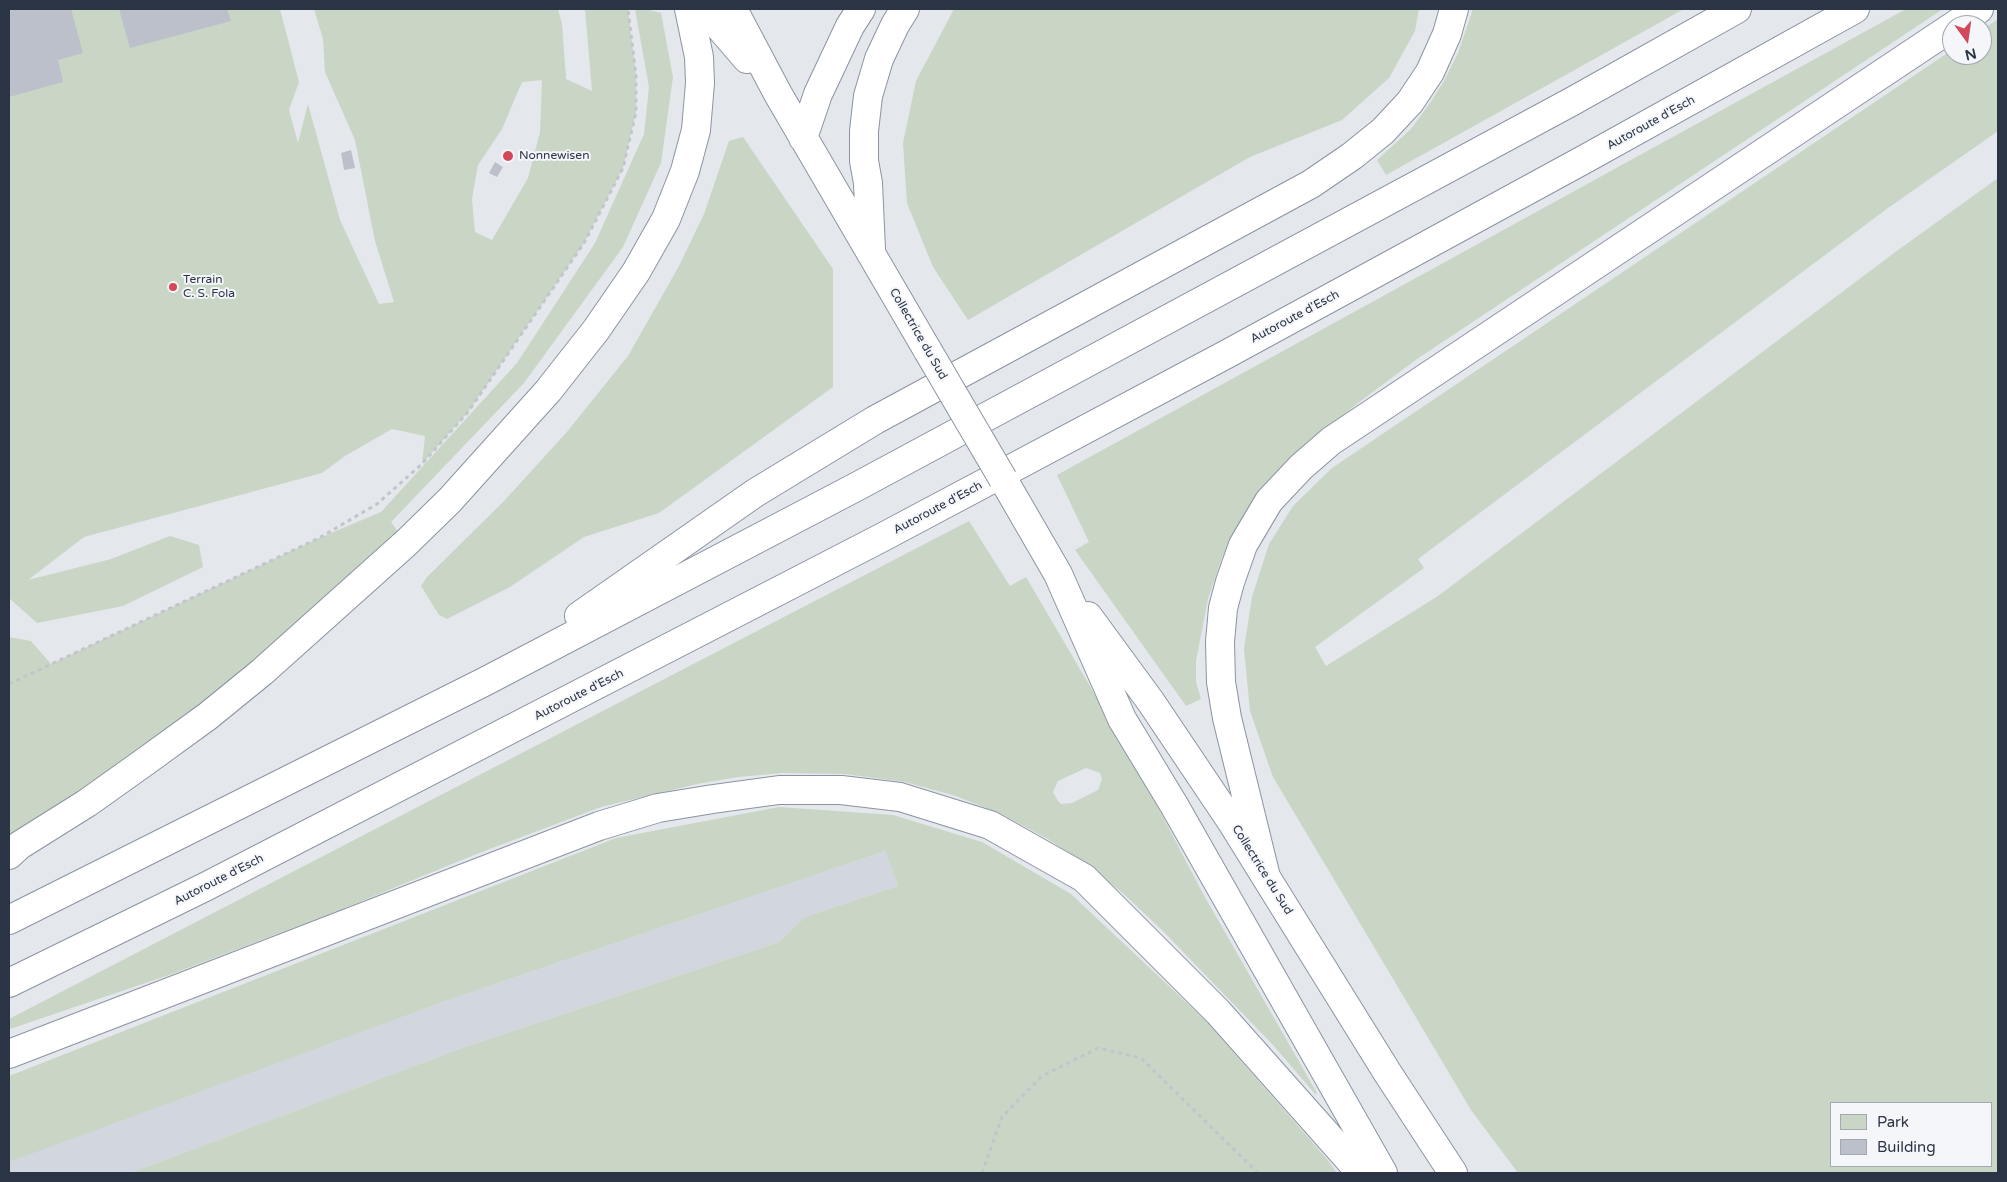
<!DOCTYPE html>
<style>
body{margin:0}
#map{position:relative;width:2007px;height:1182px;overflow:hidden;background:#e4e7ec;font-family:"Varela Round",sans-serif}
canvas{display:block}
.frame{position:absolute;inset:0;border:10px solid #2b3445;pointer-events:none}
.legend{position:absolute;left:1830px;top:1102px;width:162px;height:65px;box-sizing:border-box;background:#f4f6f9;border:1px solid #a4a8b1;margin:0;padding:6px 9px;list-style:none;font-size:15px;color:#2b3445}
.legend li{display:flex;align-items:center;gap:10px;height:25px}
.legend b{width:25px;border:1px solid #a4a8b1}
.north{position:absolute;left:1942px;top:15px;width:50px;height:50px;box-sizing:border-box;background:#f4f6f9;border:1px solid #a4a8b1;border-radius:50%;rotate:166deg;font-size:14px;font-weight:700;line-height:20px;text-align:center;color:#2b3445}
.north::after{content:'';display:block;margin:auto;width:18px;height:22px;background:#d1495b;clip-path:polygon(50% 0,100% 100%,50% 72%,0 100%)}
</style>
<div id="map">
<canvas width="2007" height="1182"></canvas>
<div class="frame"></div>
<ul class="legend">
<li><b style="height:14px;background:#c9d6c5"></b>Park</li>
<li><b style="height:14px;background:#bbc0ca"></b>Building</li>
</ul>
<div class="north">N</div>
</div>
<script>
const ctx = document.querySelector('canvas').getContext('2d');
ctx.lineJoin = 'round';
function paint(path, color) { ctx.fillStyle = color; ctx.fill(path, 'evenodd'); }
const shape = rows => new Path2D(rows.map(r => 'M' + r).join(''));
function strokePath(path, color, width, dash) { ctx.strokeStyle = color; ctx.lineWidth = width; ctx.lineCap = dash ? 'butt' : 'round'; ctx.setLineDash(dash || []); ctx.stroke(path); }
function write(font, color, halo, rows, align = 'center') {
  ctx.font = font + ' "Varela Round",sans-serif'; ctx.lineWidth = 4; ctx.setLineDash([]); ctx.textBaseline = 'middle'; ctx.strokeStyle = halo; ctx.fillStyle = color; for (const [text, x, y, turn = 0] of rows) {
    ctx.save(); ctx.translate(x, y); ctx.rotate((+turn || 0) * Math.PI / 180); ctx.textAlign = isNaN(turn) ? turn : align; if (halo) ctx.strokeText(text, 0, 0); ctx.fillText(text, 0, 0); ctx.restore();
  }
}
const built = shape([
 [885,851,898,886,805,917,779,942,465,1047,130,1173,9,1173,9,1162,36,1151,451,999]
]);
const green = shape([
 [9,9,280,9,299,82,289,110,298,143,308,104,340,220,379,304,394,302,375,241,355,140,325,72,323,39,314,9,558,9,562,24,566,79,592,91,585,9,628,9,636,76,636,112,623,168,584,243,468,412,422,464,425,436,392,429,345,456,322,473,84,537,28,580,111,559,170,536,199,545,203,567,123,606,37,623,9,598],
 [542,80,540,132,528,178,492,240,475,232,472,199,478,165,502,129,522,82],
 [635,9,646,9,661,13,673,77,661,163,623,247,524,383,391,522,406,543,315,625,9,851,9,637,31,641,51,664,319,538,381,512,517,363,595,243,644,134,649,87],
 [954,9,1419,9,1415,31,1389,78,1342,120,1250,157,968,320,933,267,907,203,903,143,916,81],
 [1473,9,1684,9,1386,175,1377,160,1411,129,1430,103,1444,81,1458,53],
 [1906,9,1943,9,1417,359,1358,403,1287,460,1243,516,1222,558,1208,599,1196,661,1196,682,1201,699,1186,706,1075,550,1089,542,1057,475],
 [1998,19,1998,131,1888,208,1418,559,1424,568,1315,647,1326,666,1438,596,1894,253,1998,178,1998,1173,1518,1173,1471,1110,1273,777,1250,711,1244,649,1252,597,1269,544,1293,506,1332,468,1952,50,1952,55,1982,55,1982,30],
 [1831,1103,1991,1103,1991,1166,1831,1166],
 [743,137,833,269,833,387,659,513,584,537,510,587,447,619,439,615,421,586,427,577,504,501,566,433,628,356,679,266,704,214,729,141],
 [969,521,1010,586,1026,577,1135,763,1202,892,1317,1093,1315,1094,1274,1046,1163,931,1126,896,1091,868,1048,839,1001,814,956,796,905,782,845,774,782,773,738,777,697,784,601,807,474,855,335,912,169,975,10,1029,9,1019],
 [1086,768,1100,773,1102,779,1098,790,1072,803,1061,804,1058,801,1053,792,1058,781],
 [779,807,893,815,982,842,1071,894,1205,1020,1327,1159,1337,1173,130,1173,465,1047,779,942,805,917,898,886,885,851,451,999,9,1162,9,1076,616,838]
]);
const building = shape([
 [15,9,71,9,83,53,58,60,63,82,9,97,9,11],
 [119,9,227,9,231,21,130,48],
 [351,150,355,168,344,170,341,153],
 [495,162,503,167,497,177,489,173]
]);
const path = shape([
 [9,684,319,538,377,504,422,464,468,412,584,243,623,168,636,112,636,76,628,9],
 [982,1173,1002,1117,1042,1076,1098,1048,1141,1058,1258,1173]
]);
const highway = shape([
 [704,9,747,59],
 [733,9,778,94,928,351],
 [1955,25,1979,9],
 [803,138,818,94,850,26,861,9],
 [871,250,868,183,864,161,864,131,868,96,879,59,895,25,905,9],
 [1003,479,1058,574,1122,719,1174,805,1383,1173],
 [579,616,755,493,875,420,1311,184,1352,156,1383,131,1410,102,1430,72,1447,34,1454,9],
 [1088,616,1151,702,1233,824,1387,1072,1453,1173],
 [9,855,20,845,87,803,146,761,208,716,262,672,406,543,450,500,548,391,596,330,636,272,666,219,685,171,696,130,700,83,699,57,689,9],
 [1266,877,1227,718,1221,682,1220,642,1223,608,1230,582,1243,545,1269,501,1301,467,1331,441,1952,27],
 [9,920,484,682,856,487,1571,102,1737,9],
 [9,983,205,887,883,537,1227,354,1585,159,1855,9],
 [9,1054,599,826,658,808,713,799,779,790,841,790,900,797,990,825,1084,878,1218,1012,1361,1173]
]);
const highwayBridge = shape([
 [928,351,1003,479]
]);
const markers = [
 [508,156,6,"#d1495b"],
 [173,287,5,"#d1495b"]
];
const streetNames = [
 ["Autoroute d'Esch",1651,123,-29],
 ["Autoroute d'Esch",1295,317,-28],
 ["Collectrice du Sud",918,334,60],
 ["Autoroute d'Esch",938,508,-28],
 ["Autoroute d'Esch",579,695,-27],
 ["Collectrice du Sud",1262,870,58],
 ["Autoroute d'Esch",219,880,-27]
];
const poiNames = [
 ["Nonnewisen",519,156],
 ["Terrain",183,280],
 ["C. S. Fola",183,294]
];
paint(built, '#d2d6de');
paint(green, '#c9d6c5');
paint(building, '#bbc0ca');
strokePath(highway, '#8b94a3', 30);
strokePath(path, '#c2c5cb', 3, [4, 4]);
strokePath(highway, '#fff', 28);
strokePath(highwayBridge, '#8b94a3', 30, []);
strokePath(highwayBridge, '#fff', 28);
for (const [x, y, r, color] of markers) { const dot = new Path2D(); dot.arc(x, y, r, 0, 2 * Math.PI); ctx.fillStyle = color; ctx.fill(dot); strokePath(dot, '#f4f6f9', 2); }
write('12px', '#2b3445', '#f4f6f9', streetNames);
write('12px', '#2b3445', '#f4f6f9', poiNames, 'left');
</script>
